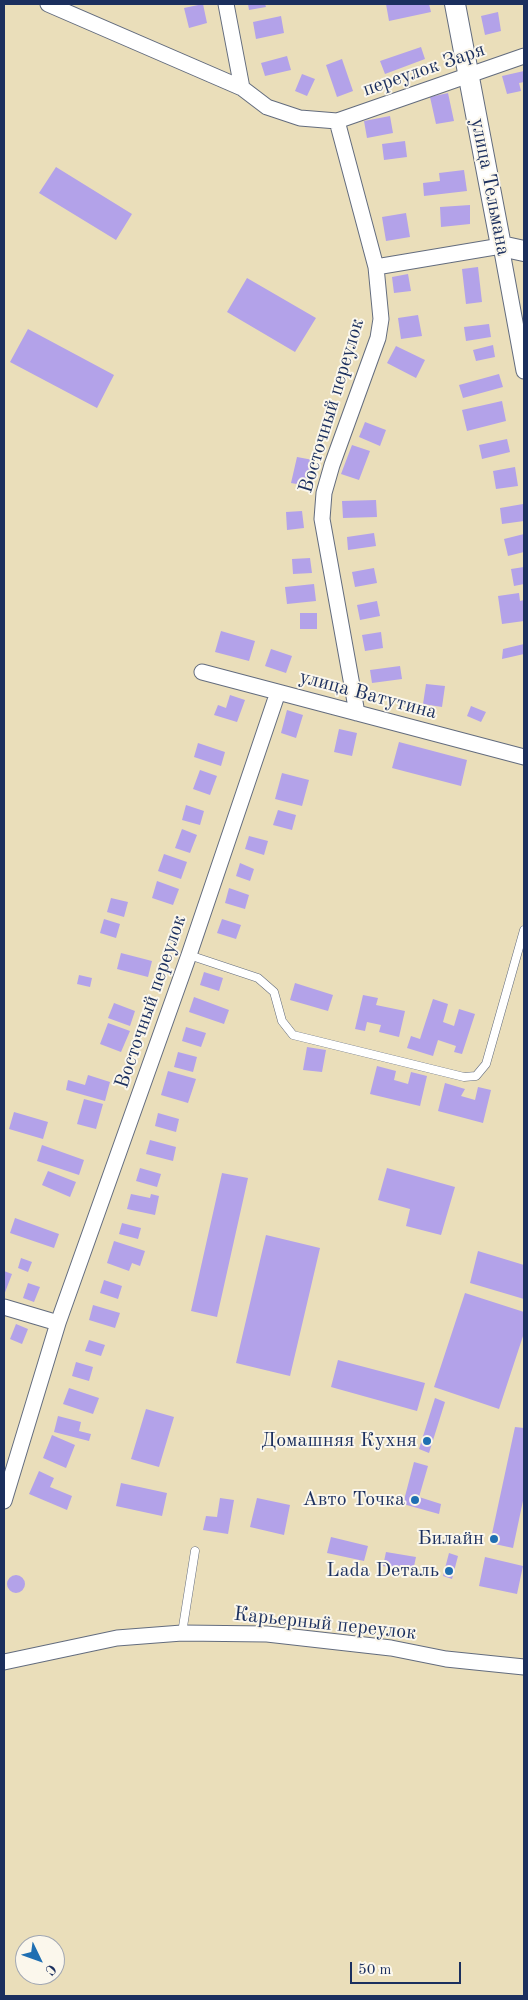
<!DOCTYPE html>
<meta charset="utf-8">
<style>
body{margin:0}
#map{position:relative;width:528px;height:2000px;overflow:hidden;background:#eadeba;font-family:"Old Standard TT",serif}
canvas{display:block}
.frame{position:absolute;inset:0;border:5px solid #1b2f5e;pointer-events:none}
.north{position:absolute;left:15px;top:1935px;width:50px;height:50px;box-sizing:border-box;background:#fbf7ec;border:1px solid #a1a7b3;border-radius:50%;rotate:132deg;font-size:14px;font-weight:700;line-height:20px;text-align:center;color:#1b2f5e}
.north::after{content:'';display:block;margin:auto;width:18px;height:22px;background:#1f6fb2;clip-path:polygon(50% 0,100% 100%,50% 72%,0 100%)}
.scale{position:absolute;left:350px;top:1962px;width:111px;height:22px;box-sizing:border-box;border:2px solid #1b2f5e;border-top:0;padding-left:6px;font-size:15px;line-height:18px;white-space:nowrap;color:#1b2f5e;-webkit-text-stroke:4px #fbf7ec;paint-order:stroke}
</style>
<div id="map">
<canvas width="528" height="2000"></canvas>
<div class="frame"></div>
<div class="north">С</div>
<div class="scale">50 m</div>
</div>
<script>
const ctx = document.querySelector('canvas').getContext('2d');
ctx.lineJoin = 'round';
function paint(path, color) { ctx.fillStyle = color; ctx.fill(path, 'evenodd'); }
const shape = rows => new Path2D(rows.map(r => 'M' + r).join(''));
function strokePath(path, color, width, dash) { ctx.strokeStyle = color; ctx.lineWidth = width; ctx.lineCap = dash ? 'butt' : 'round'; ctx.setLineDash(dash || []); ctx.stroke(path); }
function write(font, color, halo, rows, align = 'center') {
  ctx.font = font + ' "Old Standard TT",serif'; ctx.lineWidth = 4; ctx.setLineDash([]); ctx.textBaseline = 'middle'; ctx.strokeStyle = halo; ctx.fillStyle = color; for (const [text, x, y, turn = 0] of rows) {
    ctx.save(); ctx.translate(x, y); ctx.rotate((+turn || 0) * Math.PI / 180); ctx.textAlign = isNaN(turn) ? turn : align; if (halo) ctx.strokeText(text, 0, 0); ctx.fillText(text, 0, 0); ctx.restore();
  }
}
const building = shape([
 [203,4,207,23,189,28,184,8],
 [248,4,265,4,266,7,249,10],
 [386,4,429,4,431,12,389,21],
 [498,12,501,31,485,35,481,16],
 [281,16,284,33,256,39,253,22],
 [421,47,425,59,385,74,380,61],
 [287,56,291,70,265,76,261,63],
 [342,59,353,91,337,97,326,65],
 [524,71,524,82,519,83,521,91,507,94,502,76],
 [302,74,315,79,307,96,295,91],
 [448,93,454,121,436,124,430,97],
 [390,116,393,133,367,138,364,121],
 [405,141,407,157,384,160,382,144],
 [56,167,132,214,116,240,39,193],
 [464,170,467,191,424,196,423,183,440,181,439,173],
 [470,205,470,224,441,227,440,207],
 [406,213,410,237,386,241,382,217],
 [478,267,482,302,466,304,462,269],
 [408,274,411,291,394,293,392,277],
 [247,278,316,318,295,352,227,312],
 [418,315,422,336,401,339,398,318],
 [489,324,491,337,466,341,464,327],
 [28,329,114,375,97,408,10,362],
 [493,345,495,357,476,361,473,350],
 [396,346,425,360,416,378,387,363],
 [499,374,503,387,463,398,459,385],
 [502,401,506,421,467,431,462,410],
 [365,422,386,430,380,446,359,437],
 [507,439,510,452,482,459,479,445],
 [352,445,370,451,359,480,341,474],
 [297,457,313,460,308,486,291,483],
 [515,467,518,486,496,489,493,471],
 [376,500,377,517,343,518,342,501],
 [523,504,524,521,502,524,500,508],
 [302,511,304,528,287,530,286,512],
 [374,533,376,546,348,550,347,537],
 [524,534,524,552,508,556,504,539],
 [310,558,312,573,293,574,292,559],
 [524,567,524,584,514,586,511,569],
 [374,568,377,583,355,587,352,572],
 [314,584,316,601,287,604,285,587],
 [519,593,520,601,524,600,524,621,502,624,498,596],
 [377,601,380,616,360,620,357,605],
 [300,613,317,613,317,629,300,629],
 [221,631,255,641,249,661,215,652],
 [381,632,383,648,365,651,362,635],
 [524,644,524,654,502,659,503,649],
 [271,649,292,656,286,673,265,666],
 [400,666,402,679,372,683,370,670],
 [426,684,445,686,442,707,423,704],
 [230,695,245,700,237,722,214,715,218,705,226,708],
 [471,706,486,712,481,722,467,716],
 [287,710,303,715,296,738,281,733],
 [339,729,357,733,352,756,334,752],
 [399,742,467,760,461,786,392,768],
 [198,743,225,752,221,766,194,757],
 [200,770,217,776,210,795,193,789],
 [282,773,309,780,302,806,275,799],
 [186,805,204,811,200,825,182,820],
 [278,810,296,815,292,830,273,825],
 [182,829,197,835,190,853,175,848],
 [249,836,268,841,264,855,245,849],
 [164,854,187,862,181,879,158,871],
 [240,863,254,869,250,881,236,876],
 [157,881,179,889,173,905,152,898],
 [229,888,249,895,245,909,225,903],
 [111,898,128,902,124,917,107,912],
 [104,919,120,924,116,938,100,933],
 [222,919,241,925,236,939,217,933],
 [121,953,152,961,148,977,117,969],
 [204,972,223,978,219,991,200,985],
 [79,975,92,978,90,987,77,984],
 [295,983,333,995,328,1011,290,1000],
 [363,995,378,998,376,1005,405,1011,399,1037,379,1032,381,1025,367,1022,365,1031,355,1029],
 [194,997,229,1010,224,1024,189,1012],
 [433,999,448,1004,443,1022,454,1026,459,1009,475,1014,462,1054,454,1052,456,1046,438,1040,433,1056,407,1048,411,1036,420,1039],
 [114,1003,135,1011,130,1026,108,1018],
 [108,1023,130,1031,121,1052,100,1044],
 [186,1027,206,1033,201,1047,182,1041],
 [307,1047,326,1050,322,1072,303,1070],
 [178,1052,197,1057,193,1072,174,1067],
 [377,1066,396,1071,394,1080,408,1084,411,1072,427,1076,420,1106,370,1094],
 [168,1071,196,1079,188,1103,161,1095],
 [88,1075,110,1082,105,1101,66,1090,68,1080,85,1085],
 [445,1083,465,1089,461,1096,475,1100,478,1087,491,1090,483,1123,438,1111],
 [84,1099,103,1104,96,1129,77,1124],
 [14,1112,48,1122,43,1139,9,1129],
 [158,1113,179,1119,176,1132,155,1126],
 [150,1140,176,1147,173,1161,146,1154],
 [42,1145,84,1160,79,1175,37,1161],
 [140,1168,161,1174,157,1187,136,1181],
 [387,1168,455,1187,441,1235,406,1226,410,1209,378,1200],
 [48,1171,76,1182,70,1197,42,1185],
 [222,1173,248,1178,217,1317,191,1311],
 [131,1194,150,1198,151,1194,159,1196,155,1215,127,1209],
 [15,1218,59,1234,54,1248,10,1233],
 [122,1223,141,1228,138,1239,119,1234],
 [266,1235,320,1248,290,1376,236,1363],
 [114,1241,145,1251,140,1266,132,1263,129,1271,107,1263],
 [478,1251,524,1265,524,1299,470,1283],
 [21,1258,32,1262,28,1272,18,1268],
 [4,1271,12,1274,4,1295],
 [104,1280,122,1286,118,1299,100,1293],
 [28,1283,40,1287,34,1302,23,1298],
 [465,1293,524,1312,524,1333,499,1409,434,1387],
 [93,1305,120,1313,115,1328,89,1320],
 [16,1324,28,1329,22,1344,10,1339],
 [89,1340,105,1345,101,1356,85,1351],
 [338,1360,425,1383,417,1411,331,1387],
 [76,1362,93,1367,89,1381,72,1376],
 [69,1388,99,1398,93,1414,63,1404],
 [435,1398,445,1402,429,1453,419,1449],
 [146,1409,174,1417,159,1467,131,1459],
 [58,1416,81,1422,79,1431,91,1434,89,1441,54,1432],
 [515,1427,524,1428,524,1496,513,1548,490,1543],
 [52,1435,75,1445,66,1468,43,1458],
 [414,1462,428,1466,419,1497,441,1504,439,1514,403,1504],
 [39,1471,54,1478,50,1487,72,1496,67,1510,29,1494],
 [121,1483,167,1493,162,1516,116,1506],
 [220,1498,234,1500,228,1534,203,1530,206,1516,217,1517],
 [257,1498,290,1505,284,1535,250,1527],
 [331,1537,368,1546,364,1561,327,1553],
 [386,1552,416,1557,413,1571,383,1566],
 [449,1553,458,1556,452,1579,443,1576],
 [485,1557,523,1566,517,1594,479,1586],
 '7 1584a9 9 0 1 1 18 0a9 9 0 1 1-18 0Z'
]);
const lane = shape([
 [189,955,258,978,274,992,282,1021,293,1035,464,1077,476,1076,486,1064,524,930],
 [182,1633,195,1551]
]);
const street = shape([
 [48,4,242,88,267,107,300,118,337,121,524,56],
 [226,4,242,88],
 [337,121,376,267,381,319,378,338,332,465,324,493,322,519,357,713],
 [376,267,501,246,524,371],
 [202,672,524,757],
 [4,1307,58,1323],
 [4,1501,58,1323,189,955,278,692],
 [4,1662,117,1638,182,1633,267,1634,391,1648,446,1659,524,1667]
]);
const secondary = shape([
 [455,4,501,246,524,251]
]);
const markers = [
 [427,1441,5,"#1f6fb2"],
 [415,1500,5,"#1f6fb2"],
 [494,1539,5,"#1f6fb2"],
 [449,1571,5,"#1f6fb2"]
];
const streetNames = [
 ["переулок Заря",424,70,-19],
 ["улица Тельмана",490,187,79],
 ["Восточный переулок",332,406,-73],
 ["улица Ватутина",368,695,15],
 ["Восточный переулок",151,1002,-71],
 ["Карьерный переулок",325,1624,6]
];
const poiNames = [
 ["Домашняя Кухня",417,1441],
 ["Авто Точка",405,1500],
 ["Билайн",484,1539],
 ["Lada Dеталь",439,1571]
];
paint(building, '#b3a2e9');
strokePath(lane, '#636c7e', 9);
strokePath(street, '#636c7e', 17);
strokePath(secondary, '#636c7e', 22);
strokePath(lane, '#fff', 8);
strokePath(street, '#fff', 15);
strokePath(secondary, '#fff', 20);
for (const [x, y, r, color] of markers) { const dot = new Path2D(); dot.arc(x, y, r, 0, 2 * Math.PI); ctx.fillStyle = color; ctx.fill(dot); strokePath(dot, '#fbf7ec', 2); }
write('20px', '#1b2f5e', '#fbf7ec', streetNames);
write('20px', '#1b2f5e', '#fbf7ec', poiNames, 'right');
</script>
